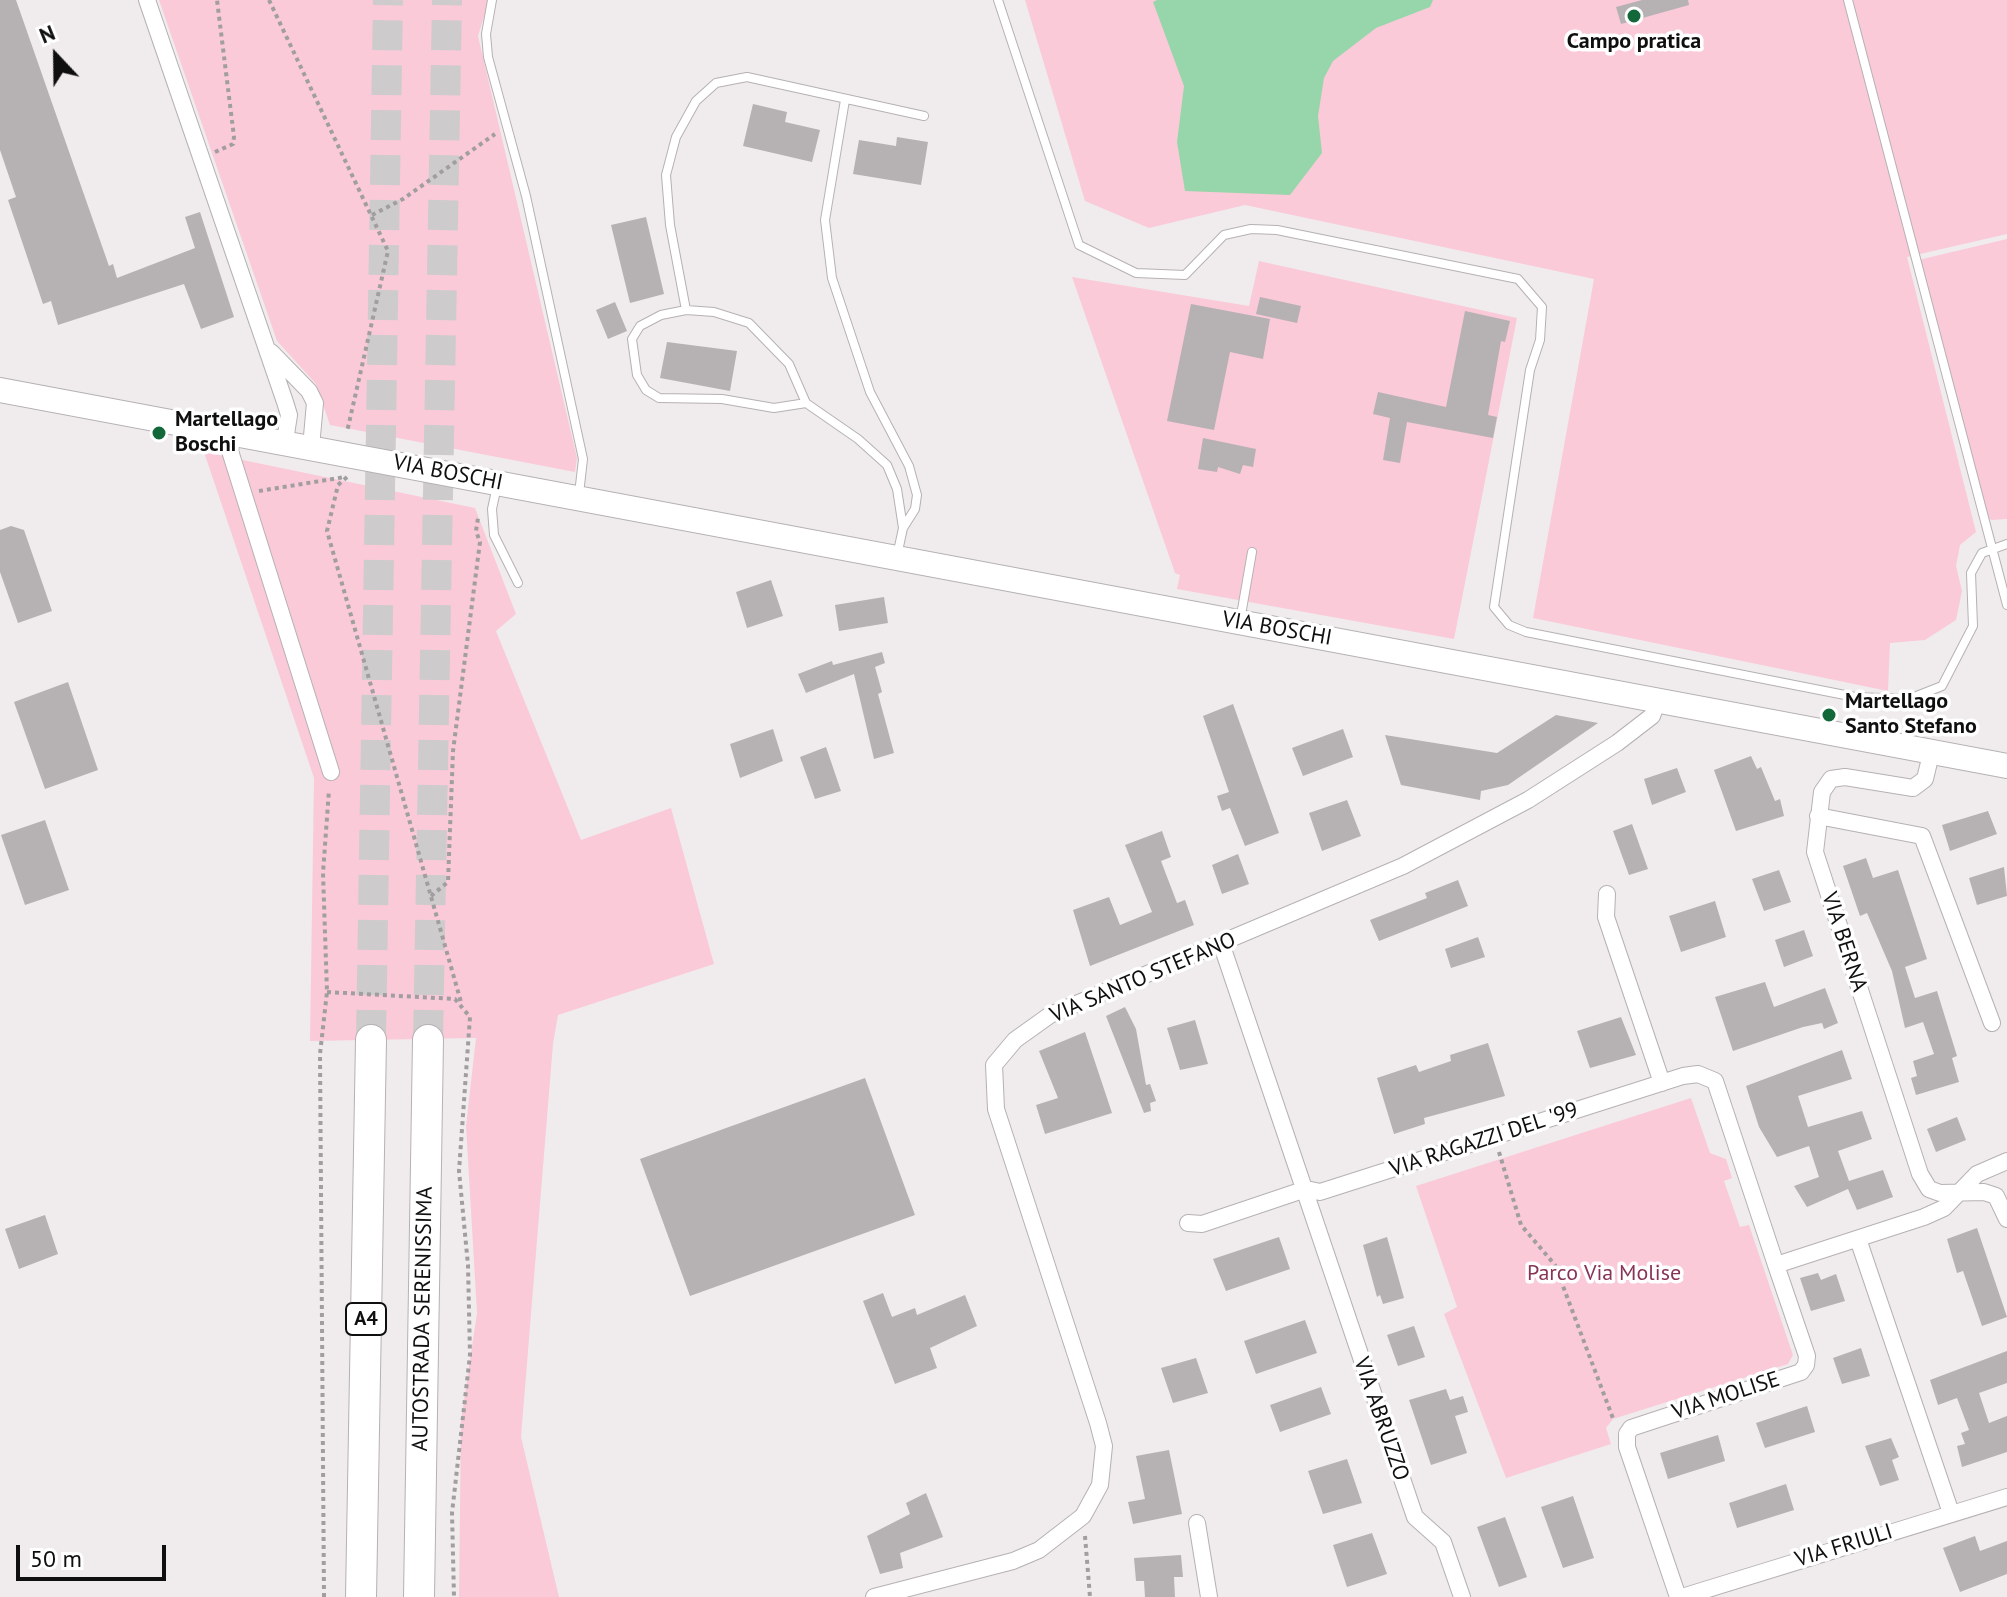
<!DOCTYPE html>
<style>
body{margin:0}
#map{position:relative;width:2007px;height:1597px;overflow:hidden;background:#f0eced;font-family:"PT Sans",sans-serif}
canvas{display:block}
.north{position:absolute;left:16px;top:16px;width:80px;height:80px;-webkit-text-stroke:6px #fff;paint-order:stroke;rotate:338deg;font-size:22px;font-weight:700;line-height:32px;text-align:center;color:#100f0f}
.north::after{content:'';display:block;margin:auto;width:28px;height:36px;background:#100f0f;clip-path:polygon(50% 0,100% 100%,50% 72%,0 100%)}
.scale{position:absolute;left:16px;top:1545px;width:150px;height:36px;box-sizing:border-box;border:4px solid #100f0f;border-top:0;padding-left:10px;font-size:24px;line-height:28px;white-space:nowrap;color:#100f0f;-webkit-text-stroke:6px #fff;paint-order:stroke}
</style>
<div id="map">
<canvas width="2007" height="1597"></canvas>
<div class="north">N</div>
<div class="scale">50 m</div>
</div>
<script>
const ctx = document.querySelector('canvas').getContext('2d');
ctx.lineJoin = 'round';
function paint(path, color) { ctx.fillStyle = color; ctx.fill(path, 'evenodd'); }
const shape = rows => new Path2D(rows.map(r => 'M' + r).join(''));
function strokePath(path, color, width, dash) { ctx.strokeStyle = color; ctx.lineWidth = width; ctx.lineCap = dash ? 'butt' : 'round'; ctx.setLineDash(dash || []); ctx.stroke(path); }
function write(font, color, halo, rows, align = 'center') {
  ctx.font = font + ' "PT Sans",sans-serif'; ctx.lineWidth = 7; ctx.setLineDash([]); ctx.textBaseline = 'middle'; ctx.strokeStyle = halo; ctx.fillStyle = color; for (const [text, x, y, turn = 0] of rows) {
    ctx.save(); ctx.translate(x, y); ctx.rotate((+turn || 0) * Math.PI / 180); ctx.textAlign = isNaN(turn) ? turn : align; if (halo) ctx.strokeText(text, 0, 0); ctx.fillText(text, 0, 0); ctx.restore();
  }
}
const green = shape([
 [159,0,489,0,478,36,577,458,575,472,330,425,316,384,277,341],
 [1025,0,2007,0,2007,234,1907,257,1976,532,1960,545,1956,566,1962,591,1956,620,1925,640,1890,643,1888,691,1533,618,1594,279,1245,205,1149,228,1085,201],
 [2007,239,2007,519,1992,520,1983,517,1914,261],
 [1259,261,1517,318,1454,639,1177,589,1180,575,1175,573,1072,277,1249,306],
 [204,452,475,508,516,614,496,631,581,840,671,808,714,964,558,1015,553,1044,521,1437,559,1597,459,1597,461,1421,477,1313,466,1126,476,1038,310,1041,314,778],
 [1691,1098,1710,1153,1726,1159,1732,1178,1724,1181,1740,1227,1749,1225,1793,1355,1788,1364,1613,1419,1606,1428,1611,1444,1506,1478,1444,1314,1457,1307,1416,1186]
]);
const water = shape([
 [1157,0,1433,0,1430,7,1376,28,1333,61,1324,78,1318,116,1322,153,1290,195,1185,191,1177,142,1184,86,1153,2]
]);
const building = shape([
 [0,0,16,0,109,266,113,264,117,278,195,248,185,217,200,212,234,317,201,329,184,284,58,325,51,301,43,304,8,200,16,197,0,150],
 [1642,0,1688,0,1689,5,1621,24,1616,7],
 [753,104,787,112,785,122,820,130,812,162,743,146],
 [897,137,928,142,921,185,853,174,859,140,896,146],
 [646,217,664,294,630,303,611,225],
 [1260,297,1301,306,1297,323,1256,314],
 [615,302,627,331,608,339,596,310],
 [1191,304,1270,319,1263,359,1230,352,1214,430,1167,421],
 [1465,311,1510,321,1505,342,1501,341,1488,415,1497,417,1493,438,1407,422,1400,463,1383,460,1390,418,1373,414,1378,392,1446,407],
 [667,342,737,351,730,391,660,378],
 [1203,438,1256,449,1253,467,1243,465,1240,474,1218,467,1217,472,1198,469],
 [11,526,24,530,52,611,18,623,0,572,0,530],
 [771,580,783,616,747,628,736,592],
 [884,597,888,623,839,631,835,605],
 [882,652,885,663,875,667,882,692,878,694,894,753,874,759,854,674,806,693,798,674,832,661,833,665],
 [68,682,98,770,45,789,14,702],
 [1233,704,1279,833,1245,846,1230,808,1222,811,1217,796,1229,792,1203,716],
 [1556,715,1598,723,1508,785,1481,791,1480,800,1401,785,1385,735,1497,753],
 [773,729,783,761,740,778,730,744],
 [1343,729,1353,757,1303,776,1292,748],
 [826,747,841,791,815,799,800,757],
 [1751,756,1757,769,1761,767,1775,801,1780,799,1784,816,1736,831,1714,770],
 [1677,768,1686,792,1652,805,1644,779],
 [1347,800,1361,836,1322,851,1309,813],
 [1988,811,1997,834,1950,851,1942,825],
 [45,820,69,890,25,905,1,835],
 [1632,824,1648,869,1629,875,1613,831],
 [1162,831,1171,857,1161,861,1177,903,1185,900,1194,925,1090,966,1073,910,1109,897,1120,925,1152,912,1125,845],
 [1238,854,1249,884,1222,894,1212,865],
 [1866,858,1873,878,1898,870,1927,959,1905,967,1915,998,1937,991,1957,1056,1952,1058,1959,1082,1916,1095,1911,1078,1917,1076,1913,1061,1934,1054,1923,1022,1905,1028,1892,971,1867,913,1860,916,1843,866],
 [2004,867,2007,896,1977,905,1969,878],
 [1779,870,1791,902,1764,911,1752,879],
 [1458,880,1468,906,1379,941,1370,920,1427,898,1425,893],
 [1715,901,1726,937,1681,952,1669,916],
 [1804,930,1813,956,1784,967,1775,940],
 [1478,937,1485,957,1451,968,1445,949],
 [1765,982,1774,1007,1825,988,1838,1023,1824,1029,1822,1023,1803,1027,1733,1051,1715,997],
 [1125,1007,1136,1029,1146,1085,1150,1084,1156,1101,1150,1103,1151,1111,1144,1113,1106,1016],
 [1621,1017,1636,1055,1590,1068,1577,1031],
 [1195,1020,1208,1064,1180,1070,1167,1028],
 [1085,1032,1112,1113,1045,1134,1036,1105,1058,1098,1039,1051],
 [1488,1043,1505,1096,1424,1118,1425,1124,1394,1134,1377,1078,1416,1065,1419,1072,1451,1061,1450,1055],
 [1842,1050,1852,1079,1798,1096,1808,1127,1862,1111,1872,1139,1838,1151,1849,1181,1883,1170,1893,1197,1857,1210,1848,1189,1807,1207,1794,1186,1819,1177,1809,1146,1777,1157,1759,1127,1746,1086],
 [865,1078,915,1215,690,1296,640,1159],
 [1957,1117,1966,1140,1936,1152,1927,1129],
 [45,1215,58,1254,19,1269,5,1229],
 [1977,1228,2007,1317,1982,1326,1963,1271,1957,1273,1947,1239],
 [1279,1237,1290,1269,1226,1291,1213,1259],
 [1387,1237,1404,1298,1383,1304,1380,1295,1377,1297,1363,1245],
 [1818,1273,1821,1280,1836,1274,1845,1301,1811,1311,1800,1278],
 [883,1293,892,1317,915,1308,917,1315,965,1295,977,1326,930,1348,937,1368,895,1384,863,1301],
 [1305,1320,1317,1353,1256,1374,1244,1341],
 [1414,1326,1425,1357,1398,1366,1387,1335],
 [1861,1348,1870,1376,1842,1384,1833,1358],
 [2007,1351,2007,1383,1979,1393,1989,1423,2007,1416,2007,1452,1962,1467,1957,1446,1965,1444,1961,1433,1969,1430,1957,1398,1938,1405,1930,1380],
 [1196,1358,1208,1393,1173,1403,1161,1368],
 [1321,1387,1331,1414,1280,1432,1270,1405],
 [1446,1389,1450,1400,1463,1396,1468,1412,1455,1416,1467,1453,1431,1465,1409,1400],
 [1807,1406,1815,1432,1765,1448,1756,1423],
 [1718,1435,1725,1461,1668,1479,1660,1453],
 [1891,1438,1899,1457,1892,1460,1899,1480,1880,1486,1865,1446],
 [1169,1450,1182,1514,1133,1524,1128,1502,1145,1499,1136,1456],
 [1347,1459,1362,1503,1323,1514,1308,1471],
 [1786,1484,1794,1510,1737,1528,1729,1503],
 [926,1493,943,1537,900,1553,903,1568,880,1574,867,1536,910,1514,906,1503],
 [1573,1496,1594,1558,1563,1568,1541,1507],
 [1505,1517,1527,1577,1499,1587,1477,1527],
 [1372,1533,1387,1574,1347,1587,1333,1545],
 [1975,1536,1980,1551,2007,1541,2007,1574,1960,1592,1943,1548],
 [1181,1555,1183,1577,1174,1577,1175,1597,1145,1597,1144,1581,1136,1581,1134,1558]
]);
const highwayTunnel = shape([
 [371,1040,388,0],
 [428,1040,447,0]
]);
const path = shape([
 [269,0,388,251,347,432],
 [215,152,233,144,234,137,217,0],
 [372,215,403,199,495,134],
 [347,477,338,485,327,531,461,1002],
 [259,491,345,477],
 [431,896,448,882,453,751,480,542,476,531,478,518],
 [327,992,455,999,470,1017,459,1171,468,1265,470,1355,452,1513,454,1597],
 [1499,1152,1521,1225,1555,1265,1614,1421],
 [1085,1536,1090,1597],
 [324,1597,320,1054,327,992,323,873,329,790]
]);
const lane = shape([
 [492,0,486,34,488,57,526,196,583,459,579,494],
 [998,0,1079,245,1136,273,1185,275,1224,235,1251,229,1277,230,1518,279,1542,307,1540,340,1530,370,1494,607,1509,625,1526,632,1855,697,1909,699,1942,686,1973,626,1971,573,1982,553,2007,544],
 [1848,0,2007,605],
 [845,100,825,220,832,278,870,392,909,466,917,495,915,509,903,528,897,556],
 [686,310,661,315,640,326,632,339,637,375,646,390,659,398,722,399,774,408,806,403],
 [497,486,492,509,494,535,518,583],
 [903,528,897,489,887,465,858,439,806,403,789,364,749,323,714,312,686,310,670,225,666,175,676,137,696,101,716,83,747,77,924,116],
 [1240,621,1252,552]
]);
const street = shape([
 [147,0,285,402,289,415,285,441],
 [271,352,309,391,315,403,311,447],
 [233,432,230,451,331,772],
 [1931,754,1925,779,1913,788,1845,777,1831,779,1822,792,1815,852,1920,1174,1929,1189,1940,1193,1984,1192,1996,1196,2007,1219],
 [1818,816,1922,836,1992,1023],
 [1607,894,1606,917,1662,1083],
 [1221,943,1415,1517,1443,1542,1462,1597],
 [1188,1223,1202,1224,1306,1189,1320,1192,1683,1076,1698,1074,1715,1081,1776,1265],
 [1858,1239,1951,1513],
 [1197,1523,1209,1597],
 [874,1597,1013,1561,1039,1550,1083,1516,1100,1485,1104,1446,1098,1423,996,1109,994,1065,1015,1040,1050,1015,1403,866,1528,800,1617,743,1652,716,1657,703],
 [1678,1597,1627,1447,1627,1434,1631,1428,1801,1372,1806,1365,1807,1356,1776,1265,1924,1217,1944,1208,1977,1174,2007,1161],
 [1682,1597,2007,1497]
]);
const secondary = shape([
 [0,390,2007,766]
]);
const highway = shape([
 [361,1597,371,1040],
 [419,1597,428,1040]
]);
const markers = [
 [1634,16,8,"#136839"],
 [159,433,8,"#136839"],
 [1829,715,8,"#136839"]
];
const shields = [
 [366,1319,40]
];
const shieldNames = [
 ["A4",366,1319]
];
const poiNames = [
 ["Campo pratica",1634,42,"center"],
 ["Martellago",175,420],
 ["Boschi",175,445],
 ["Martellago",1845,702],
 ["Santo Stefano",1845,727]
];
const streetNames = [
 ["VIA BOSCHI",448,473,11],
 ["VIA BOSCHI",1277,629,10],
 ["VIA BERNA",1844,942,72],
 ["VIA SANTO STEFANO",1143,978,-23],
 ["VIA RAGAZZI DEL '99",1484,1140,-18],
 ["AUTOSTRADA SERENISSIMA",423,1319,-89],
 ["VIA MOLISE",1726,1396,-18],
 ["VIA ABRUZZO",1381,1419,71],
 ["VIA FRIULI",1844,1546,-17]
];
const parkNames = [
 ["Parco Via Molise",1604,1274]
];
paint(green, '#facad9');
paint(water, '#97d6aa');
paint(building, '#b6b1b3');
strokePath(highwayTunnel, '#cecbcc', 30, [30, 15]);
strokePath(lane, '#b6b1b3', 10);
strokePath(street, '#b6b1b3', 18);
strokePath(secondary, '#b6b1b3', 26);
strokePath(highway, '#b6b1b3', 32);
strokePath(path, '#a19e9f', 4, [4, 4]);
strokePath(lane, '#fff', 8);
strokePath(street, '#fff', 16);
strokePath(secondary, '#fff', 24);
strokePath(highway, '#fff', 30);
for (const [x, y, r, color] of markers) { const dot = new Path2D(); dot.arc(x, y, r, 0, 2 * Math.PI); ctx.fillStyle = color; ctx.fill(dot); strokePath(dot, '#fff', 3); }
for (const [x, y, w] of shields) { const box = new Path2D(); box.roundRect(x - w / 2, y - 16, w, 32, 6); ctx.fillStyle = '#fff'; ctx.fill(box); strokePath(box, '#100f0f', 2); }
write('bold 20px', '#100f0f', null, shieldNames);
write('bold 22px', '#100f0f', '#fff', poiNames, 'left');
write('22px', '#100f0f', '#fff', streetNames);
write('22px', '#873456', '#fff', parkNames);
</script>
